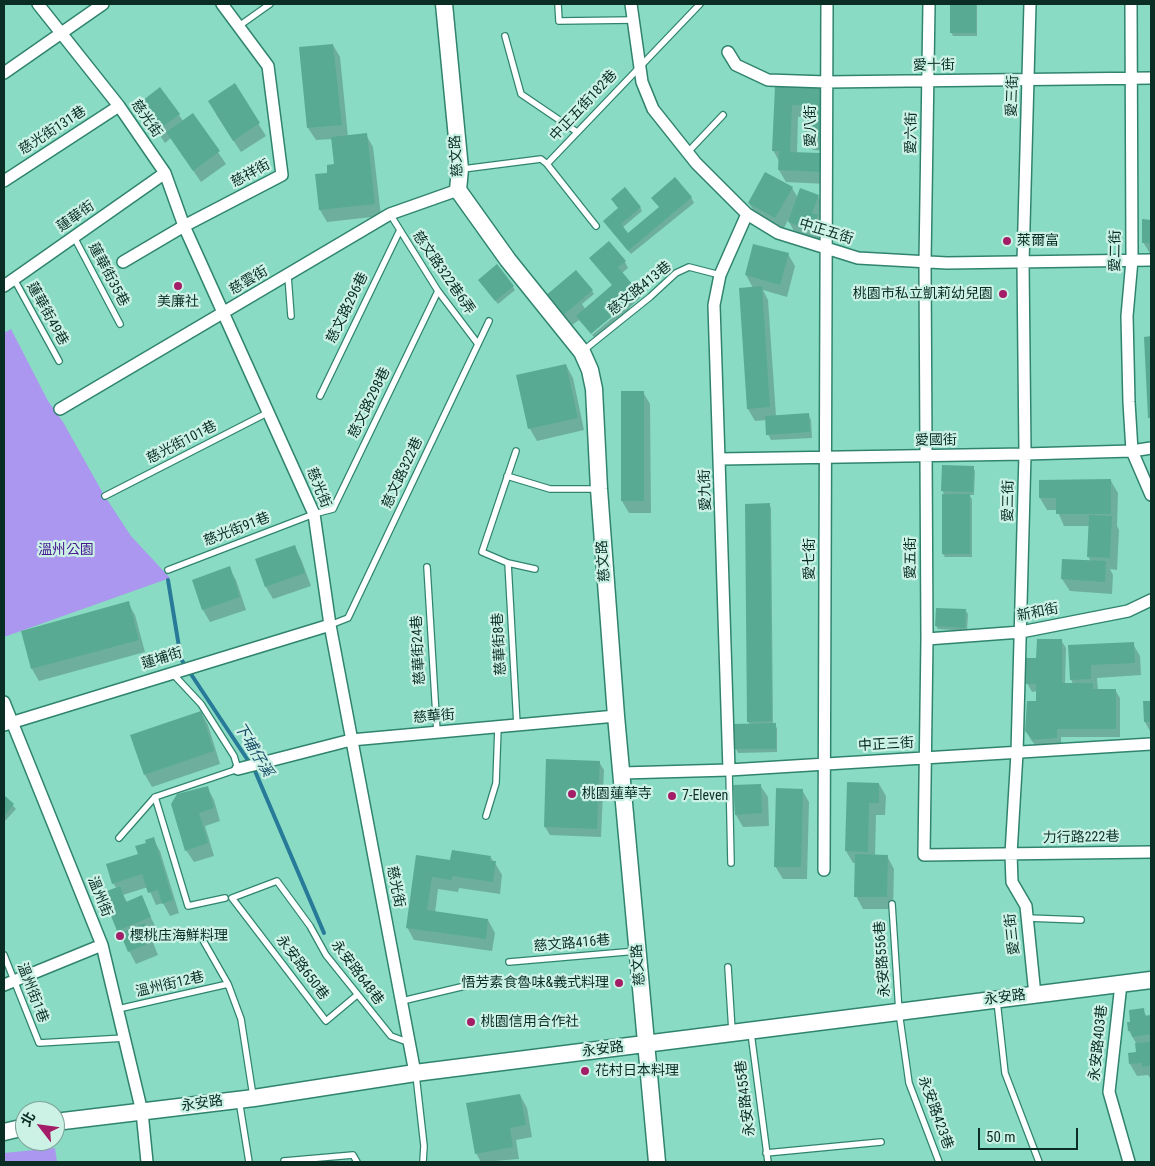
<!DOCTYPE html>
<meta charset="utf-8">
<style>
body{margin:0}
#map{position:relative;width:1155px;height:1166px;overflow:hidden;background:#89dbc3;font-family:"Roboto Condensed","Noto Sans TC",sans-serif}
canvas{display:block}
.frame{position:absolute;inset:0;border:5px solid #0a2d24;pointer-events:none}
.north{position:absolute;left:15px;top:1101px;width:50px;height:50px;box-sizing:border-box;background:#ccf2e6;border:1px solid #7ea398;border-radius:50%;rotate:300deg;font-size:14px;font-weight:700;line-height:20px;text-align:center;color:#0a2d24}
.north::after{content:'';display:block;margin:auto;width:18px;height:22px;background:#a41d67;clip-path:polygon(50% 0,100% 100%,50% 72%,0 100%)}
.scale{position:absolute;left:978px;top:1128px;width:100px;height:22px;box-sizing:border-box;border:2px solid #0a2d24;border-top:0;padding-left:6px;font-size:15px;line-height:18px;white-space:nowrap;color:#0a2d24;-webkit-text-stroke:4px #ccf2e6;paint-order:stroke}
</style>
<div id="map">
<canvas width="1155" height="1166"></canvas>
<div class="frame"></div>
<div class="north">北</div>
<div class="scale">50 m</div>
</div>
<script>
const ctx = document.querySelector('canvas').getContext('2d');
ctx.lineJoin = 'round';
function paint(path, color) { ctx.fillStyle = color; ctx.fill(path, 'evenodd'); }
const shape = rows => new Path2D(rows.map(r => 'M' + r).join(''));
function strokePath(path, color, width, dash) { ctx.strokeStyle = color; ctx.lineWidth = width; ctx.lineCap = dash ? 'butt' : 'round'; ctx.setLineDash(dash || []); ctx.stroke(path); }
function write(font, color, halo, rows, align = 'center') {
  ctx.font = font + ' "Roboto Condensed","Noto Sans TC",sans-serif'; ctx.lineWidth = 4.5; ctx.setLineDash([]); ctx.textBaseline = 'middle'; ctx.strokeStyle = halo; ctx.fillStyle = color; for (const [text, x, y, turn = 0] of rows) {
    ctx.save(); ctx.translate(x, y); ctx.rotate((+turn || 0) * Math.PI / 180); ctx.textAlign = isNaN(turn) ? turn : align; if (halo) ctx.strokeText(text, 0, 0); ctx.fillText(text, 0, 0); ctx.restore();
  }
}
const green = shape([
 [11,329,48,401,63,422,104,495,131,536,170,578,4,637,4,333],
 [55,1148,57,1162,4,1162,4,1153]
]);
const shadow = shape([
 [951,4,977,4,977,36,953,36,951,32],
 [333,45,340,57,348,137,366,135,373,147,381,216,327,222,320,210,317,175,329,174,336,165,333,139,316,140,308,128,300,49],
 [234,85,266,136,241,152,216,114],
 [776,88,828,102,826,151,813,150,806,138,807,117,798,117,797,153,820,154,827,166,826,184,786,182,779,170,779,161,773,150],
 [139,105,179,115,183,121,192,114,226,164,201,182,171,138,165,143],
 [792,188,798,198,818,196,825,209,820,222,824,229,819,243,796,235,788,220,783,230,756,215,749,203],
 [691,197,694,203,631,254,604,221,640,207,642,211,622,228,628,235,660,208,653,198],
 [1143,221,1151,221,1151,255,1143,242],
 [788,254,795,266,787,297,763,290,768,300,776,416,808,414,811,420,812,438,771,440,768,434,767,420,755,421,748,409,753,288,746,275],
 [591,258,625,262,628,268,622,273,641,297,629,308,630,310,596,339,592,335,629,304,629,301,591,333,579,320,568,328,553,309,592,291,594,294,582,304,586,310,613,286],
 [497,266,515,290,498,304,482,284],
 [1151,337,1151,421,1145,338],
 [566,365,573,378,584,430,537,441,530,429,518,376],
 [622,392,643,392,650,404,651,513,629,513,622,501],
 [973,468,975,471,974,495,969,495,972,499,972,557,945,557,943,554,945,496,942,490],
 [1111,481,1118,493,1117,526,1119,530,1117,570,1110,569,1113,575,1112,594,1070,591,1062,579,1091,562,1088,556,1090,526,1064,526,1057,510,1047,510,1040,498],
 [769,505,771,508,773,724,777,728,777,752,738,753,736,749,735,725,750,725,748,721],
 [294,546,301,559,311,586,273,599,266,587,257,560],
 [229,568,236,580,246,610,210,622,203,610,193,580],
 [128,603,135,615,145,652,39,681,32,669],
 [966,611,968,614,967,631,938,629,936,626],
 [1061,640,1066,648,1065,684,1073,684,1071,679,1069,647,1133,644,1140,656,1141,675,1097,678,1098,690,1115,690,1120,698,1120,737,1061,737,1061,746,1038,748,1031,740,1026,731,1037,702,1037,691,1032,692,1027,683,1038,659],
 [1151,702,1151,733,1145,722,1144,703],
 [201,712,208,725,220,764,152,787,145,775],
 [599,762,604,770,601,837,550,835,545,827],
 [848,783,879,784,886,796,885,815,876,815,875,856,887,856,894,869,893,909,863,909,856,896,856,863,853,863,846,851],
 [760,785,768,797,769,826,743,827,736,815],
 [207,787,214,800,220,821,205,826,214,856,194,862,186,850],
 [802,790,809,802,807,879,783,879,775,866],
 [5,797,16,809,4,822,4,799],
 [153,839,160,851,179,913,170,916,163,903,156,905,148,887,123,895,127,902,141,897,157,930,149,933,158,955,136,964,118,930,117,889,113,883],
 [417,857,451,862,490,857,495,863,502,875,500,894,459,888,458,892,438,889,435,913,488,920,495,933,492,951,414,940,407,927],
 [1143,1010,1147,1017,1151,1016,1151,1013,1150,1078,1148,1075,1137,1076,1130,1064,1129,1054,1137,1053,1136,1043,1129,1031],
 [520,1095,527,1108,532,1137,516,1140,519,1159,481,1162,476,1153]
]);
const stream = shape([
 [168,580,181,659,255,771,324,933]
]);
const building = shape([
 [950,4,976,4,976,33,950,33],
 [333,44,342,125,307,128,299,47],
 [235,83,260,123,233,141,208,101],
 [775,86,822,88,820,139,805,138,806,106,792,105,790,152,820,153,820,172,778,170,779,151,772,151],
 [160,87,180,114,157,131,137,105],
 [193,113,220,151,193,171,166,132],
 [367,133,375,204,319,210,315,174,327,173,327,165,334,164,331,137],
 [765,172,793,187,775,218,748,203],
 [675,177,692,197,628,251,603,221,618,208,611,199,625,187,641,207,621,224,628,233,659,207,651,198],
 [800,188,819,195,812,213,818,215,813,231,788,222],
 [1142,219,1151,220,1151,243,1142,243],
 [609,241,626,261,618,267,638,291,626,301,628,303,591,334,576,316,612,285,589,258],
 [753,244,789,253,780,285,745,275],
 [497,264,514,286,495,301,478,280],
 [576,270,593,290,561,317,544,297],
 [762,286,770,407,747,409,739,288],
 [1151,336,1151,418,1148,418,1144,337],
 [566,364,578,418,528,429,516,375],
 [621,391,644,391,644,501,621,501],
 [809,413,810,432,766,435,765,416],
 [942,465,974,466,973,492,941,491],
 [1111,479,1111,514,1056,514,1056,498,1039,498,1039,480],
 [942,494,970,494,970,554,942,554],
 [770,503,772,721,747,722,745,504],
 [1089,515,1112,516,1110,558,1087,557],
 [295,545,305,573,265,587,255,559],
 [1062,559,1106,561,1105,582,1061,579],
 [230,566,240,597,202,610,192,580],
 [129,601,139,640,31,669,21,631],
 [936,608,966,609,965,628,935,626],
 [1037,639,1062,639,1062,683,1093,683,1093,689,1116,689,1116,729,1057,729,1057,738,1033,740,1025,731,1027,701,1036,701,1036,684,1026,684,1026,658,1036,658],
 [1134,642,1135,663,1091,665,1091,679,1070,680,1068,645],
 [1143,701,1151,701,1151,722,1144,722],
 [201,711,214,751,144,775,130,735],
 [776,723,776,749,734,749,734,724],
 [546,759,600,761,597,829,544,827],
 [847,782,879,783,879,803,869,803,868,852,845,851],
 [761,784,762,813,735,815,733,785],
 [208,786,214,808,199,813,208,843,185,851,171,804,177,794],
 [776,788,803,789,801,867,774,867],
 [5,796,14,804,4,816,4,797],
 [154,837,173,900,162,904,158,890,148,893,142,874,112,884,106,864,138,854,135,846,146,843,145,840],
 [452,850,491,856,490,861,496,861,493,882,452,876,452,880,432,877,427,910,488,919,486,939,406,928,416,855,450,860],
 [855,854,888,855,887,897,854,897],
 [120,886,126,902,142,895,151,917,117,931,102,893],
 [145,923,152,942,128,952,120,933],
 [1144,1008,1145,1016,1150,1015,1151,1012,1151,1034,1132,1037,1131,1031,1128,1031,1127,1022,1130,1022,1129,1010],
 [1150,1042,1151,1063,1149,1066,1142,1067,1142,1063,1129,1064,1128,1053,1136,1052,1135,1043],
 [520,1094,526,1125,510,1128,513,1147,475,1154,466,1103]
]);
const lane = shape([
 [558,4,559,21,634,20],
 [239,26,270,4],
 [505,36,521,94,577,132],
 [688,152,723,115],
 [463,169,541,159,547,164],
 [390,214,438,291,478,344],
 [596,226,547,164,700,4],
 [74,237,120,324],
 [288,276,291,316],
 [14,279,59,361],
 [584,350,650,297,676,273,689,267,720,275],
 [320,396,399,232],
 [516,451,482,552,508,563,535,569],
 [507,476,550,489,596,489],
 [105,496,269,412],
 [508,563,517,725],
 [427,567,437,732],
 [168,570,314,514,333,509,438,291],
 [330,625,348,618,489,321],
 [729,770,731,863],
 [155,797,188,906,225,898],
 [486,816,496,783,498,727],
 [119,838,155,797,238,769,234,756,201,704,173,674],
 [892,904,899,1012,909,1083,939,1162],
 [1027,918,1081,920],
 [204,942,228,984,241,1019,253,1096],
 [4,955,39,1043,125,1038],
 [509,962,637,951],
 [728,967,732,1031],
 [357,995,326,1021,232,898,277,881,310,926,326,955,391,1036,410,1043],
 [402,1001,482,982],
 [997,1001,1005,1073,1039,1162],
 [118,1009,228,984],
 [751,1033,768,1162],
 [416,1075,424,1146,423,1162],
 [239,1100,249,1162],
 [766,1153,881,1142],
 [284,1161,353,1155,357,1162]
]);
const street = shape([
 [38,4,119,106,165,173,184,226,314,514,330,625,415,1073],
 [631,4,642,82,653,109,696,163,747,214,778,233,858,258,947,263,1151,260],
 [929,4,925,262,927,639,924,855,1151,852],
 [1030,4,1023,262,1025,454,1017,753,1011,854,1012,882,1026,906,1035,995],
 [1131,4,1132,260,1127,316,1129,402,1132,451,1151,495],
 [728,52,736,65,768,80,826,82,1151,78],
 [4,73,103,4],
 [4,181,119,106],
 [123,262,184,226,282,175,268,66,222,4],
 [4,286,165,173],
 [60,409,390,214,458,190],
 [720,459,1025,454,1132,451,1151,448],
 [927,639,1021,632,1128,611,1151,600],
 [4,702,102,945,142,1112,147,1162],
 [4,725,330,625],
 [238,769,351,740,616,716],
 [729,770,714,305,720,275,747,214],
 [622,773,729,770,1151,744],
 [824,870,827,4],
 [1121,984,1109,1092,1129,1162],
 [4,985,102,945]
]);
const secondary = shape([
 [444,4,460,169,458,190,508,260,582,352,590,370,594,389,599,489,616,716,657,1162],
 [55,1122,254,1098,415,1073,1151,980],
 [4,1132,25,1127]
]);
const markers = [
 [1007,241,5,"#a41d67"],
 [178,286,5,"#a41d67"],
 [1003,294,5,"#a41d67"],
 [572,794,5,"#a41d67"],
 [672,796,5,"#a41d67"],
 [120,936,5,"#a41d67"],
 [619,983,5,"#a41d67"],
 [471,1022,5,"#a41d67"],
 [585,1071,5,"#a41d67"]
];
const streetNames = [
 ["愛十街",934,66,-1],
 ["愛三街",1013,96,-88],
 ["中正五街182巷",584,106,-47],
 ["慈光街",146,119,55],
 ["愛八街",811,126,-90],
 ["慈光街131巷",53,131,-33],
 ["愛六街",912,133,-89],
 ["慈文路",457,156,-94],
 ["慈祥街",251,174,-29],
 ["蓮華街",76,217,-35],
 ["中正五街",826,232,17],
 ["愛二街",1116,251,-89],
 ["慈文路322巷6弄",443,273,55],
 ["蓮華街35巷",108,275,62],
 ["慈雲街",249,281,-31],
 ["慈文路413巷",640,289,-39],
 ["慈文路296巷",348,308,-64],
 ["蓮華街49巷",47,314,61],
 ["慈文路298巷",370,403,-64],
 ["愛國街",936,441,-1],
 ["慈光街101巷",182,443,-27],
 ["慈文路322巷",403,473,-65],
 ["慈光街",318,488,68],
 ["愛九街",706,490,-92],
 ["愛三街",1009,501,-89],
 ["慈光街91巷",237,530,-21],
 ["愛五街",911,558,-90],
 ["愛七街",810,559,-90],
 ["慈文路",604,561,-94],
 ["新和街",1038,613,-11],
 ["慈華街8巷",500,644,-93],
 ["慈華街24巷",419,650,-93],
 ["蓮埔街",162,659,-17],
 ["慈華街",434,717,-5],
 ["中正三街",886,745,-3],
 ["力行路222巷",1081,838,-1],
 ["慈光街",395,887,79],
 ["溫州街",99,897,68],
 ["愛三街",1013,934,-96],
 ["慈文路416巷",572,944,-5],
 ["永安路556巷",883,959,-94],
 ["慈文路",639,965,-95],
 ["永安路650巷",302,968,53],
 ["永安路648巷",357,973,53],
 ["溫州街12巷",170,985,-13],
 ["溫州街1巷",32,993,69],
 ["永安路",1005,998,-7],
 ["永安路403巷",1099,1043,-84],
 ["永安路",603,1050,-7],
 ["永安路455巷",746,1098,-97],
 ["永安路",202,1104,-8],
 ["永安路423巷",935,1113,70]
];
const poiNames = [
 ["萊爾富",1017,241],
 ["桃園市私立凱莉幼兒園",993,294,"right"],
 ["美廉社",178,302,"center"],
 ["桃園蓮華寺",582,794],
 ["7-Eleven",682,796],
 ["櫻桃庒海鮮料理",130,936],
 ["悟芳素食魯味&義式料理",609,983,"right"],
 ["桃園信用合作社",481,1022],
 ["花村日本料理",595,1071]
];
const parkNames = [
 ["溫州公園",66,550]
];
const waterNames = [
 ["下埔仔溪",253,750,59]
];
paint(green, '#ab97f0');
paint(shadow, '#0003');
strokePath(stream, '#287a99', 4);
paint(building, '#59aa93');
strokePath(lane, '#30846e', 8);
strokePath(street, '#30846e', 14);
strokePath(secondary, '#30846e', 19);
strokePath(lane, '#fff', 5.5);
strokePath(street, '#fff', 11);
strokePath(secondary, '#fff', 16);
for (const [x, y, r, color] of markers) { const dot = new Path2D(); dot.arc(x, y, r, 0, 2 * Math.PI); ctx.fillStyle = color; ctx.fill(dot); strokePath(dot, '#ccf2e6', 2); }
write('14px', '#0a2d24', '#ccf2e6', streetNames);
write('14px', '#0a2d24', '#ccf2e6', poiNames, 'left');
write('14px', '#46178e', '#ccf2e6', parkNames);
write('italic 15px', '#164c66', '#ccf2e6', waterNames);
</script>
